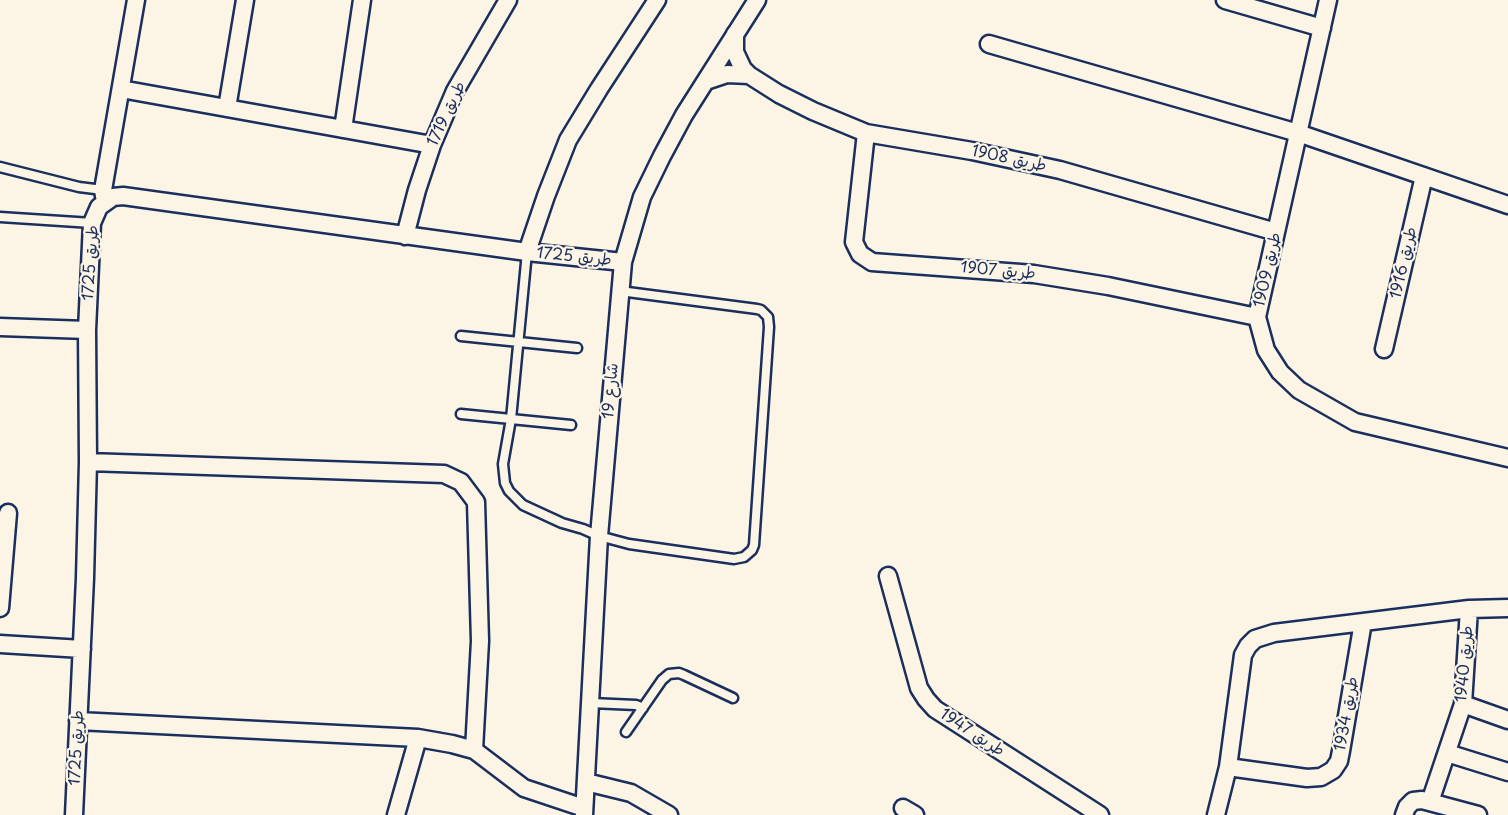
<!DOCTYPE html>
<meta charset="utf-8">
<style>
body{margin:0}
canvas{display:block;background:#fcf5e5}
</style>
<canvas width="1508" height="815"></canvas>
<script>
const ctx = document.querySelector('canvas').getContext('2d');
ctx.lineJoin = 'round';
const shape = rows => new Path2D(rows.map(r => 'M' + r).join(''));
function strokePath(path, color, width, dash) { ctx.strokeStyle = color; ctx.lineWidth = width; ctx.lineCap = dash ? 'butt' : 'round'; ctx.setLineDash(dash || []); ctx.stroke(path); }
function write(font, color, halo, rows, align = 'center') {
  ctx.font = font + ' "Playpen Sans","Playpen Sans Arabic",sans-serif'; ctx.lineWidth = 4.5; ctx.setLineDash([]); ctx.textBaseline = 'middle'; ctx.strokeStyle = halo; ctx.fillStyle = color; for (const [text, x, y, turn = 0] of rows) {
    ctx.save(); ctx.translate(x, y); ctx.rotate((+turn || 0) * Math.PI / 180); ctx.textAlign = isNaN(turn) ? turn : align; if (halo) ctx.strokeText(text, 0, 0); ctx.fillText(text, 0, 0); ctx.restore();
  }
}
const lane = shape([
 [0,167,79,187,103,190],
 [0,217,92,223],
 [527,252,511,419,503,464,505,483,509,491,523,505,562,523,583,529,599,536,629,544,734,559,744,557,752,550,754,545,769,327,768,317,761,310,757,309,620,291],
 [461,336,577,348],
 [461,414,571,425],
 [591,703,636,705,643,708],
 [626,732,662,680,669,674,679,673,684,675,733,698]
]);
const street = shape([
 [1225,0,1322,28],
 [1328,0,1257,317,1266,350,1280,372,1299,390,1355,422,1508,458],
 [735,34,735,52,743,69,749,75,779,94,813,111,866,133,972,151,1060,170,1276,232],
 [989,44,1298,133,1508,205],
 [706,81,727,74,749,75],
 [121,89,432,145],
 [227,108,245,0],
 [343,129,362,0],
 [866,133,854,242,860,254,872,262,1034,274,1108,286,1257,317],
 [105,202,103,190,136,0],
 [405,236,417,190,432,145,455,91,508,0],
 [527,252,546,196,568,140,599,89,657,0],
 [0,327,87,330],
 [1384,349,1424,176],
 [88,462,444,474,461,482,476,502,480,641,474,750,524,788,584,808],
 [888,576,919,688,926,699,935,709,1100,815],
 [0,608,8,513],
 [0,644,82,649],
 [1463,704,1508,720],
 [78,721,418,738,452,744,474,750],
 [1447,753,1508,772],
 [1228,767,1307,778,1321,777,1333,770,1339,761,1341,751,1363,622],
 [586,782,631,793,669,815],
 [1430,802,1463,704,1469,609],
 [903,808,915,815],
 [74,815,85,578,88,462,87,330,92,223,99,207,113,197,123,196,527,252,623,262],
 [396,815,418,738],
 [584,815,599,536,623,262,642,197,662,156,684,115,757,0],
 [1216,815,1228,767,1243,655,1248,646,1255,639,1274,633,1469,609,1508,608],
 [1404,815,1407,807,1413,801,1422,800,1478,815]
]);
const streetNames = [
 ["طريق 1719",447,114,-65],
 ["طريق 1908",1009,159,12],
 ["طريق 1725",574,257,6],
 ["طريق 1725",91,263,-86],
 ["طريق 1916",1404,263,-77],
 ["طريق 1909",1268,270,-77],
 ["طريق 1907",998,271,5],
 ["شارع 19",611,391,-85],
 ["طريق 1940",1465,664,-85],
 ["طريق 1934",1347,714,-80],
 ["طريق 1947",972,733,33],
 ["طريق 1725",77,748,-87]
];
strokePath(lane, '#1b2f5e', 13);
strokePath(street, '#1b2f5e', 21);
strokePath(lane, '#fcf5e5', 8);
strokePath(street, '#fcf5e5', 16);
write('16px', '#1b2f5e', '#fcf5e5', streetNames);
</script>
